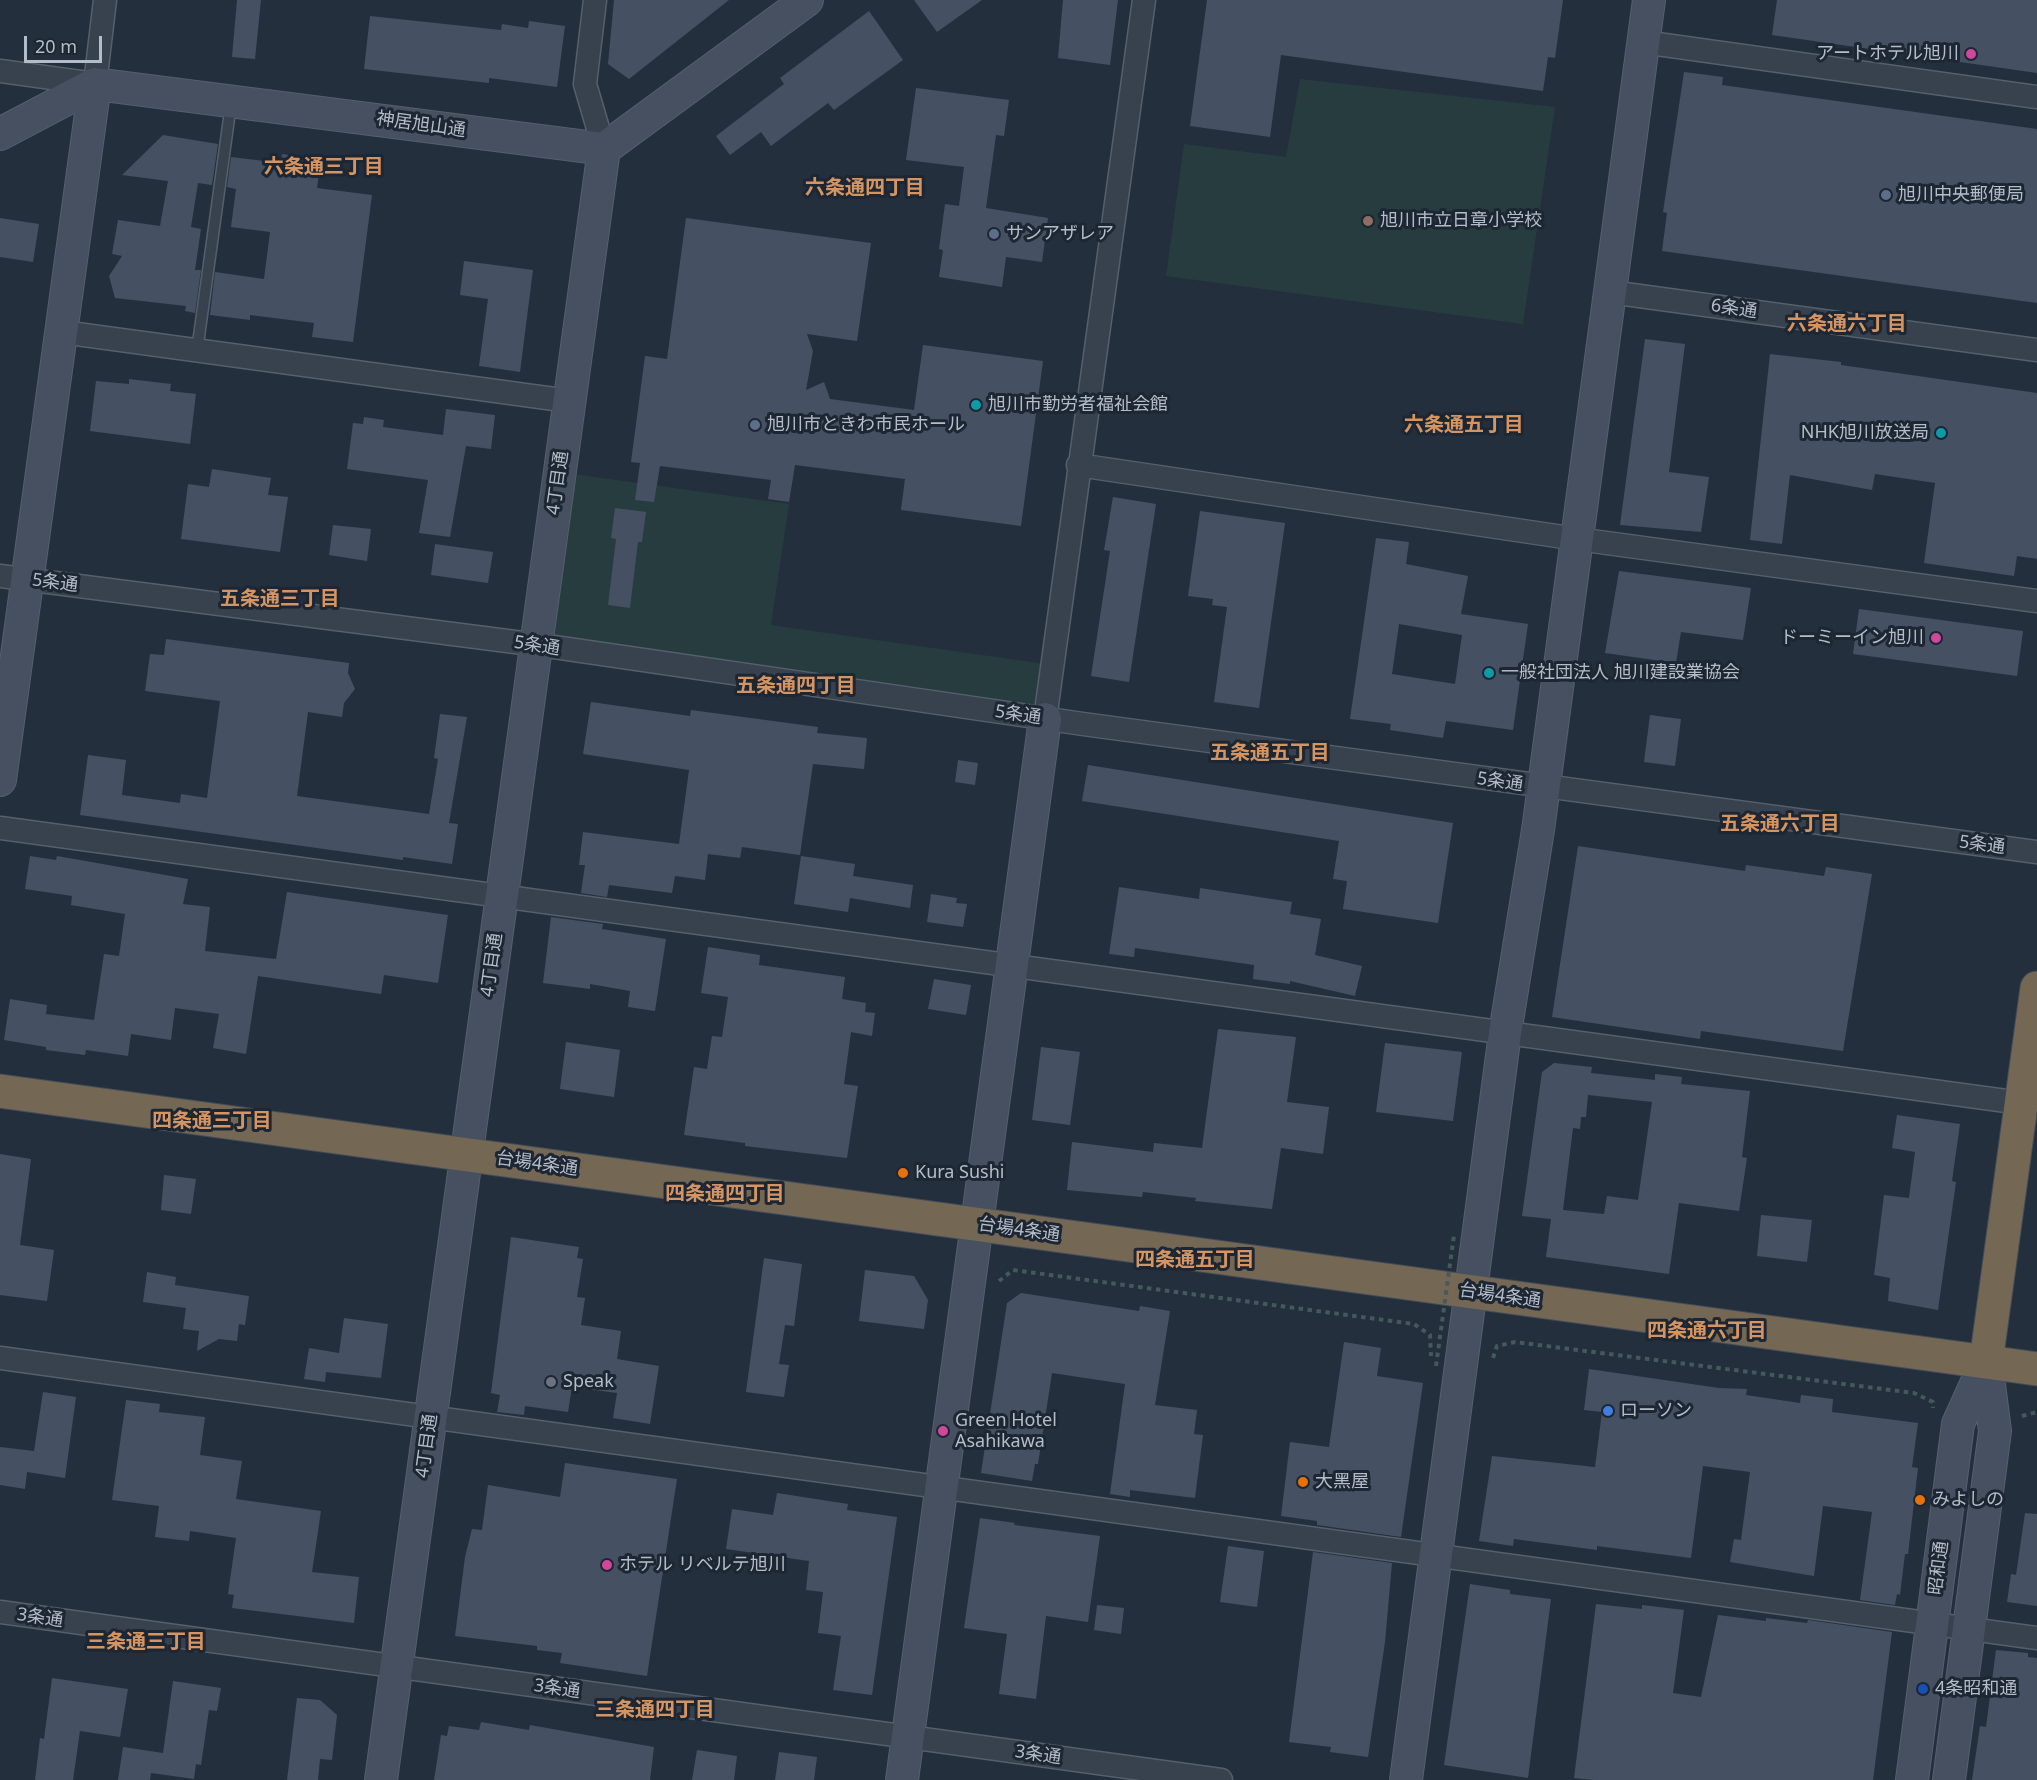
<!DOCTYPE html>
<meta charset="utf-8">
<style>
body{margin:0}
#map{position:relative;width:2037px;height:1780px;overflow:hidden;background:#242f3e;font-family:"Noto Sans",sans-serif}
canvas{display:block}
.scale{position:absolute;left:24px;top:36px;width:78px;height:27px;box-sizing:border-box;border:3px solid #b4bcc9;border-top:0;padding-left:8px;font-size:18px;line-height:21px;white-space:nowrap;color:#b4bcc9;-webkit-text-stroke:4px #1d2633;paint-order:stroke}
</style>
<div id="map">
<canvas width="2037" height="1780"></canvas>
<div class="scale">20 m</div>
</div>
<script>
const ctx = document.querySelector('canvas').getContext('2d');
ctx.lineJoin = 'round';
function paint(path, color) { ctx.fillStyle = color; ctx.fill(path, 'evenodd'); }
const shape = rows => new Path2D(rows.map(r => 'M' + r).join(''));
function strokePath(path, color, width, dash) { ctx.strokeStyle = color; ctx.lineWidth = width; ctx.lineCap = dash ? 'butt' : 'round'; ctx.setLineDash(dash || []); ctx.stroke(path); }
function write(font, color, halo, rows, align = 'center') {
  ctx.font = font + ' "Noto Sans","Noto Sans JP",sans-serif'; ctx.lineWidth = 6; ctx.setLineDash([]); ctx.textBaseline = 'middle'; ctx.strokeStyle = halo; ctx.fillStyle = color; for (const [text, x, y, turn = 0] of rows) {
    ctx.save(); ctx.translate(x, y); ctx.rotate((+turn || 0) * Math.PI / 180); ctx.textAlign = isNaN(turn) ? turn : align; if (halo) ctx.strokeText(text, 0, 0); ctx.fillText(text, 0, 0); ctx.restore();
  }
}
const green = shape([
 [1300,79,1555,107,1523,324,1166,276,1184,144,1286,157],
 [573,474,789,504,771,625,1052,665,1045,719,554,647]
]);
const building = shape([
 [237,0,261,0,255,59,232,57],
 [614,0,729,0,629,79,608,64],
 [914,0,982,0,937,32],
 [1063,0,1118,0,1110,65,1058,58],
 [1207,0,1563,0,1555,58,1548,57,1543,91,1281,55,1270,137,1190,126],
 [1777,0,2037,0,2037,73,1772,35],
 [869,11,903,60,834,110,828,103,771,146,761,132,730,155,716,136,784,84,780,78],
 [370,16,501,30,502,24,528,28,529,21,565,26,557,87,489,78,489,83,364,69],
 [1684,72,1723,77,1722,85,2037,129,2037,303,1662,251,1667,213,1663,212],
 [916,88,1009,100,1004,136,996,135,986,208,1048,218,1042,262,1006,257,1002,287,939,277,943,250,939,249,945,204,959,206,964,167,906,160],
 [163,135,218,144,212,185,198,183,191,227,201,229,195,270,201,270,195,313,185,311,186,306,115,298,109,276,122,256,112,254,118,220,160,226,168,181,122,175],
 [282,154,321,160,317,188,372,195,353,342,312,337,314,323,250,315,250,320,210,315,215,272,264,279,270,232,231,227,236,189,227,187,231,157,281,163],
 [0,218,39,224,33,262,0,257],
 [686,218,871,243,857,341,807,334,813,351,806,390,824,382,830,399,914,410,923,345,1043,361,1021,526,901,510,905,479,795,465,789,502,768,499,771,480,660,466,654,502,635,500,640,463,631,462,645,356,667,359],
 [464,261,533,270,520,372,479,366,488,299,460,295],
 [1645,339,1685,344,1669,472,1709,477,1701,532,1620,525],
 [1770,354,1841,362,1841,365,2037,393,2037,559,2017,556,2014,576,1924,563,1935,483,1875,474,1872,490,1790,475,1782,544,1750,540],
 [129,379,171,384,170,391,196,394,190,444,90,431,96,381,129,384],
 [446,409,495,415,491,449,466,446,450,537,419,533,428,480,347,469,353,423,363,424,364,417,384,420,383,427,443,435],
 [212,469,271,478,268,495,288,497,280,552,181,539,188,484,209,487],
 [1113,497,1156,504,1129,682,1091,676,1110,551,1104,550],
 [615,508,646,512,642,542,638,542,630,608,608,605,616,539,611,538],
 [1200,511,1285,523,1259,708,1214,702,1227,607,1212,605,1213,599,1188,596],
 [333,525,371,529,367,561,329,555],
 [1376,538,1409,542,1406,564,1468,576,1461,614,1528,624,1513,730,1446,721,1443,738,1390,730,1391,724,1350,719],
 [1399,624,1462,635,1455,684,1392,674],
 [435,544,493,552,488,583,431,575],
 [1619,571,1751,588,1743,640,1681,632,1676,663,1605,653],
 [1859,609,2023,631,2017,676,1853,654],
 [166,639,349,663,348,673,355,689,344,703,342,717,308,712,297,796,429,814,438,759,434,758,440,714,467,717,449,823,458,824,452,864,403,857,403,860,80,815,88,755,126,760,122,795,180,803,181,794,207,798,220,701,145,691,150,654,164,655],
 [591,702,690,716,691,710,818,727,817,733,867,738,864,769,813,764,800,855,742,847,740,858,708,854,705,880,675,876,672,893,609,885,607,897,581,893,585,865,579,865,583,832,679,844,689,770,583,754],
 [1650,715,1681,719,1675,766,1644,762],
 [958,760,978,763,975,785,955,782],
 [1088,765,1453,823,1438,923,1343,909,1347,881,1333,879,1339,841,1082,801],
 [1578,846,1745,871,1746,865,1824,876,1826,867,1872,874,1843,1051,1701,1031,1700,1039,1552,1017],
 [30,856,56,860,57,856,188,879,183,904,210,907,205,951,276,959,287,892,448,915,438,983,384,975,381,994,258,976,246,1054,213,1048,219,1014,175,1008,171,1040,131,1034,128,1056,86,1050,85,1055,46,1050,46,1047,4,1040,10,999,47,1005,46,1014,94,1020,104,954,119,956,125,914,71,905,72,896,25,889],
 [801,856,855,864,853,876,913,885,910,908,850,898,848,912,794,904],
 [1119,887,1199,899,1200,888,1292,902,1290,914,1321,919,1315,955,1362,966,1355,996,1290,981,1290,984,1253,979,1254,965,1135,948,1134,957,1109,954],
 [931,894,957,898,956,903,967,904,963,927,927,922],
 [551,917,603,924,602,929,666,939,655,1011,628,1007,630,991,590,984,590,989,543,983],
 [708,947,760,955,759,965,845,977,842,999,866,1003,865,1012,875,1013,872,1036,851,1032,844,1084,858,1086,847,1158,745,1146,745,1143,684,1135,694,1067,707,1069,712,1036,722,1037,728,997,701,993],
 [934,979,971,985,966,1015,928,1009],
 [1218,1029,1296,1037,1287,1102,1329,1107,1323,1154,1281,1148,1272,1209,1195,1201,1196,1198,1143,1192,1142,1197,1067,1190,1072,1142,1153,1152,1154,1143,1202,1148],
 [566,1042,620,1050,614,1097,560,1089],
 [1385,1043,1462,1052,1453,1121,1376,1112],
 [1041,1047,1080,1052,1070,1125,1032,1120],
 [1554,1063,1592,1067,1591,1073,1655,1080,1655,1074,1682,1077,1681,1084,1750,1091,1742,1157,1747,1158,1739,1211,1679,1203,1669,1274,1546,1257,1551,1219,1522,1216,1542,1072],
 [1588,1095,1652,1102,1638,1200,1607,1196,1604,1214,1563,1210,1573,1128,1580,1129,1581,1117,1586,1117],
 [1897,1115,1960,1124,1952,1181,1956,1182,1938,1310,1888,1301,1890,1278,1874,1275,1884,1195,1909,1198,1915,1152,1892,1148],
 [0,1154,31,1159,20,1245,54,1250,47,1301,0,1295],
 [164,1175,196,1179,191,1214,161,1210],
 [1761,1215,1812,1220,1807,1262,1757,1256],
 [511,1237,579,1247,577,1258,583,1259,577,1297,585,1298,581,1325,621,1331,617,1359,659,1366,650,1424,613,1418,617,1393,572,1387,568,1412,525,1406,524,1415,497,1412,500,1395,491,1393],
 [764,1258,802,1264,794,1326,785,1325,779,1364,789,1365,784,1397,746,1392],
 [865,1270,914,1276,928,1300,924,1329,859,1321],
 [147,1272,176,1277,175,1285,249,1296,245,1325,239,1324,237,1341,219,1339,197,1351,199,1331,183,1329,186,1308,143,1302],
 [1021,1293,1139,1311,1140,1306,1170,1311,1155,1405,1197,1410,1194,1434,1203,1435,1195,1498,1130,1490,1130,1497,1110,1494,1125,1384,1052,1373,1038,1464,1035,1464,1032,1481,981,1473,1007,1303],
 [344,1318,388,1324,381,1378,326,1372,325,1382,304,1379,309,1348,339,1353],
 [1344,1342,1381,1348,1377,1376,1423,1383,1401,1537,1317,1525,1317,1521,1281,1516,1290,1442,1329,1447],
 [1589,1369,1719,1388,1747,1389,1746,1395,1800,1403,1801,1395,1833,1399,1832,1412,1918,1423,1912,1467,1918,1468,1908,1554,1905,1554,1900,1595,1897,1594,1895,1605,1860,1600,1872,1512,1823,1506,1814,1576,1730,1562,1734,1539,1741,1540,1750,1472,1703,1466,1691,1558,1597,1546,1597,1550,1514,1539,1513,1546,1479,1541,1492,1456,1595,1467,1602,1412,1584,1410],
 [43,1392,76,1397,65,1478,27,1472,25,1489,0,1485,0,1447,34,1451],
 [126,1400,160,1404,159,1412,205,1417,200,1455,242,1461,236,1499,321,1511,312,1572,359,1577,354,1623,232,1608,234,1595,228,1594,236,1538,190,1531,189,1541,155,1537,159,1506,112,1500],
 [565,1463,677,1479,647,1676,560,1663,562,1653,537,1650,537,1646,455,1636,465,1557,472,1529,482,1530,488,1485,560,1497],
 [777,1493,848,1504,847,1510,897,1517,872,1695,833,1690,841,1636,818,1633,823,1592,806,1590,809,1561,726,1549,732,1509,773,1515],
 [2025,1513,2037,1514,2037,1606,2007,1602,2011,1574,2016,1575],
 [980,1518,1015,1523,1014,1525,1100,1536,1088,1622,1046,1616,1036,1699,999,1694,1007,1634,964,1628],
 [1228,1546,1264,1551,1257,1607,1220,1602],
 [1313,1552,1392,1563,1385,1642,1368,1757,1330,1752,1331,1747,1289,1742],
 [1470,1584,1510,1590,1510,1594,1551,1599,1528,1778,1444,1765],
 [1596,1604,1642,1609,1642,1605,1684,1610,1673,1693,1701,1697,1718,1615,1766,1621,1766,1618,1807,1623,1808,1620,1892,1632,1873,1780,1594,1780,1574,1778],
 [1097,1605,1124,1608,1121,1634,1094,1630],
 [1996,1650,2028,1653,2028,1657,2037,1658,2037,1780,1972,1780,1980,1726,1986,1727],
 [52,1678,128,1689,120,1737,80,1731,73,1780,35,1780,40,1738,44,1739],
 [173,1681,221,1688,217,1711,209,1710,201,1765,196,1764,194,1779,151,1773,150,1780,118,1780,123,1747,163,1753],
 [297,1698,320,1700,337,1715,332,1760,320,1759,318,1780,287,1780],
 [481,1722,529,1730,530,1725,654,1747,650,1780,434,1780,441,1735,447,1736,449,1726,479,1730],
 [697,1750,737,1756,734,1780,692,1780],
 [779,1752,817,1757,814,1780,775,1780]
]);
const path = shape([
 [999,1281,1013,1270,1414,1324,1430,1335,1431,1356],
 [1493,1358,1497,1346,1515,1342,1914,1393,1933,1402,1933,1408],
 [2022,1416,2037,1412]
]);
const lane = shape([
 [197,351,231,104]
]);
const street = shape([
 [595,0,585,84,604,149],
 [1643,42,2037,97],
 [0,71,95,84,105,0],
 [1610,292,2037,350],
 [62,332,569,401],
 [1078,465,1577,539,2037,601],
 [0,576,554,647,1083,724,2037,852],
 [1045,719,1144,0],
 [0,828,2036,1105],
 [0,1358,2037,1638],
 [0,1612,1221,1780]
]);
const secondary = shape([
 [0,134,95,84,604,149,807,0],
 [0,780,95,84],
 [381,1780,604,149],
 [902,1780,1045,719],
 [1406,1780,1505,1033,1538,830,1649,0],
 [1912,1780,1958,1424,1986,1362],
 [1949,1780,1995,1431,1986,1362]
]);
const highway = shape([
 [0,1091,2037,1369],
 [1986,1362,2037,988]
]);
const pathBridge = shape([
 [1436,1366,1454,1235]
]);
const markers = [
 [1971,54,6,"#d1479c"],
 [1886,195,6,"#5c6f8a"],
 [1368,221,6,"#8d6e63"],
 [994,234,6,"#5c6f8a"],
 [976,405,6,"#0f9aa8"],
 [755,425,6,"#5c6f8a"],
 [1941,433,6,"#0f9aa8"],
 [1936,638,6,"#d1479c"],
 [1489,673,6,"#0f9aa8"],
 [903,1173,6,"#e8710a"],
 [551,1382,6,"#6b7280"],
 [1608,1411,6,"#3f7fe0"],
 [943,1431,6,"#d1479c"],
 [1303,1482,6,"#e8710a"],
 [1920,1500,6,"#e8710a"],
 [607,1565,6,"#d1479c"],
 [1923,1689,6,"#1a4fb4"]
];
const poiNames = [
 ["アートホテル旭川",1959,54,"right"],
 ["旭川中央郵便局",1898,195],
 ["旭川市立日章小学校",1380,221],
 ["サンアザレア",1006,234],
 ["旭川市勤労者福祉会館",988,405],
 ["旭川市ときわ市民ホール",767,425],
 ["NHK旭川放送局",1929,433,"right"],
 ["ドーミーイン旭川",1924,638,"right"],
 ["一般社団法人 旭川建設業協会",1501,673],
 ["Kura Sushi",915,1173],
 ["Speak",563,1382],
 ["ローソン",1620,1411],
 ["Green Hotel",955,1421],
 ["Asahikawa",955,1442],
 ["大黑屋",1315,1482],
 ["みよしの",1932,1500],
 ["ホテル リベルテ旭川",619,1565],
 ["4条昭和通",1935,1689]
];
const streetNames = [
 ["神居旭山通",421,125,8],
 ["6条通",1734,309,8],
 ["4丁目通",558,483,-82],
 ["5条通",55,583,7],
 ["5条通",537,646,9],
 ["5条通",1018,715,8],
 ["5条通",1500,782,8],
 ["5条通",1982,845,7],
 ["4丁目通",492,965,-82],
 ["台場4条通",537,1164,8],
 ["台場4条通",1019,1230,8],
 ["台場4条通",1500,1296,8],
 ["4丁目通",427,1446,-82],
 ["昭和通",1939,1568,-83],
 ["3条通",40,1618,8],
 ["3条通",557,1689,8],
 ["3条通",1038,1755,8]
];
const neighbourhoodNames = [
 ["六条通三丁目",324,167],
 ["六条通四丁目",865,188],
 ["六条通六丁目",1847,324],
 ["六条通五丁目",1464,425],
 ["五条通三丁目",280,599],
 ["五条通四丁目",796,686],
 ["五条通五丁目",1270,753],
 ["五条通六丁目",1780,824],
 ["四条通三丁目",212,1121],
 ["四条通四丁目",725,1194],
 ["四条通五丁目",1195,1260],
 ["四条通六丁目",1707,1331],
 ["三条通三丁目",146,1642],
 ["三条通四丁目",655,1710]
];
paint(green, '#263c3f');
paint(building, '#455162');
strokePath(lane, '#565f6c', 13);
strokePath(street, '#565f6c', 25);
strokePath(secondary, '#565f6c', 34);
strokePath(highway, '#434c59', 35);
strokePath(path, '#44595c', 4, [4.5, 4.5]);
strokePath(lane, '#38414e', 10);
strokePath(street, '#38414e', 22);
strokePath(secondary, '#465061', 32);
strokePath(highway, '#746855', 33);
strokePath(pathBridge, '#44595c', 4, [4.5, 4.5]);
for (const [x, y, r, color] of markers) { const dot = new Path2D(); dot.arc(x, y, r, 0, 2 * Math.PI); ctx.fillStyle = color; ctx.fill(dot); strokePath(dot, '#1d2633', 2); }
write('18px', '#b4bcc9', '#1d2633', poiNames, 'left');
write('18px', '#b4bcc9', '#1d2633', streetNames);
write('bold 20px', '#d59563', '#1d2633', neighbourhoodNames);
</script>
